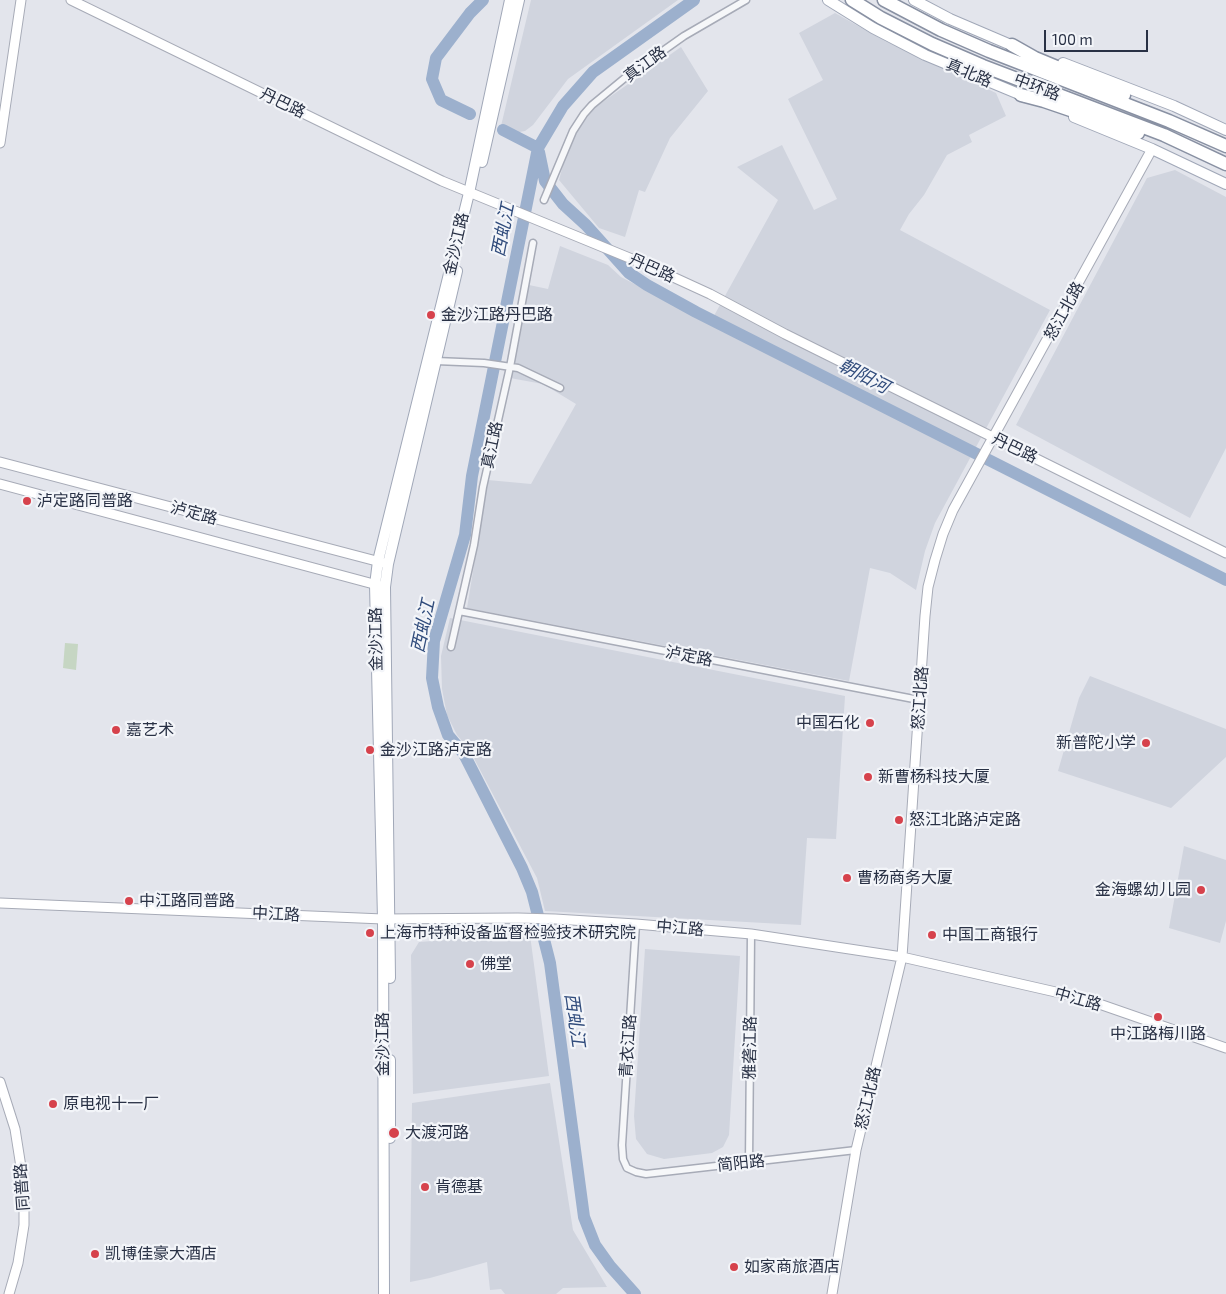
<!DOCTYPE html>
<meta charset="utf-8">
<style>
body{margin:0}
#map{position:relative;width:1226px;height:1294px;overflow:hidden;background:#e3e5ec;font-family:"Exo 2",sans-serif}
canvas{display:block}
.scale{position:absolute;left:1044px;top:30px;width:104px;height:22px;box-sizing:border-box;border:2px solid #293145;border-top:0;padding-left:6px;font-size:15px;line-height:18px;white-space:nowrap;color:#293145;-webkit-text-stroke:4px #f3f5f9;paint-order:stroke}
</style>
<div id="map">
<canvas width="1226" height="1294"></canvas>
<div class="scale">100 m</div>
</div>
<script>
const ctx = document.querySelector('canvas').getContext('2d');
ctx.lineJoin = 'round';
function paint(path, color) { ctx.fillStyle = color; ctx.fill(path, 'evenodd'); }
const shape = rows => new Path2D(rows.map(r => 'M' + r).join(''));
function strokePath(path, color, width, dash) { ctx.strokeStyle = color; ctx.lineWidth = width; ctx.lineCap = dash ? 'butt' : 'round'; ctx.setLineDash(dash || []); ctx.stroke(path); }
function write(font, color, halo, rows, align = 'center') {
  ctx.font = font + ' "Exo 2","Noto Sans SC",sans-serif'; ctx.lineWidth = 4.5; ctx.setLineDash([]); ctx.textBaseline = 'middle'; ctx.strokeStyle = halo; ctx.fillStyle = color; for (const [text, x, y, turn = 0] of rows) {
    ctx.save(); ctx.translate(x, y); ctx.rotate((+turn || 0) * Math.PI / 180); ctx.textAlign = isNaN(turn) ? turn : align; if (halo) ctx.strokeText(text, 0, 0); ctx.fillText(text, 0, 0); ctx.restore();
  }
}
const built = shape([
 [531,0,678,0,568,79,533,125,525,131,514,133,501,126],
 [835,13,885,41,996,93,1006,116,969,135,972,142,947,155,924,195,909,214,900,230,1050,310,935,523,925,551,916,590,890,573,870,568,849,681,467,608,488,480,531,484,576,404,543,384,510,378,529,285,548,289,560,246,608,265,621,277,710,323,778,200,737,167,782,145,814,210,837,199,788,99,823,80,799,33],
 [681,47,708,91,670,138,645,192,639,190,625,237,599,228,559,180,563,165,576,133,594,108],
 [1175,170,1226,197,1226,448,1190,518,1016,425,1147,178],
 [450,618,845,696,836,839,807,838,801,925,545,911,537,878,469,749,457,735,447,715,442,689,441,656],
 [1090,676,1226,729,1226,757,1171,808,1058,771,1079,698],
 [1184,846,1226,860,1226,921,1220,943,1169,928],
 [516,935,530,935,549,1076,413,1094,411,955,419,942],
 [645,949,740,956,729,1135,723,1147,712,1153,664,1159,647,1154,636,1139,634,1116],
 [550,1083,573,1230,607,1287,563,1288,556,1294,505,1294,501,1289,490,1290,487,1262,430,1278,410,1282,412,1103]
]);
const green = shape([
 [65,643,78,644,76,670,63,668]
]);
const river = shape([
 [470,114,441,100,432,79,436,58,470,13,483,0],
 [503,130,538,148],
 [539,152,545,181,563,204,586,225,629,273,647,285,696,312,1226,580],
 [635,1294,610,1266,595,1245,584,1217,550,963,532,892,522,868,464,754,448,735,438,707,432,678,434,641,465,535,472,476,538,148,563,106,593,72,694,0]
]);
const street = shape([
 [544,200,573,131,584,114,592,105,626,77,684,36,746,0],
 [436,361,484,363,518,368,560,388],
 [459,611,919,700],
 [451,647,474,545,483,487,510,367,533,243],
 [636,924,622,1145,623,1159,627,1168,636,1172,646,1174,856,1150],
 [749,1162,751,934]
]);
const secondary = shape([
 [71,0,442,181,649,266,710,294,785,334,1226,553],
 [0,143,21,0],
 [0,462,384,563],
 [0,484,381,586],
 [0,903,383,919,518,918,555,919,636,924,751,934,902,957,1082,998,1226,1048],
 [0,1082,15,1129,24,1186,24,1225,18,1263,9,1294],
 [832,1294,856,1150,902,957,925,616,928,587,935,560,943,534,953,510,1152,149]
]);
const primary = shape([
 [828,0,873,28,925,55,1026,97],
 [914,0,950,19,1018,48],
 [1063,63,1174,106,1226,130],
 [1074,117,1152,149,1226,184],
 [482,162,519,0],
 [390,978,385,587,388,564,457,271],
 [390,1060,390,1138],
 [384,1294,383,919,375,585,378,561,469,193,510,0]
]);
const highway = shape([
 [852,0,881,18,932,44,983,66,1164,135,1226,164],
 [884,0,941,30,989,51,1169,121,1226,146],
 [1012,45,1035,58,1124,95],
 [1021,95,1044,101,1138,133]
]);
const markers = [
 [431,315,5,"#d6424c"],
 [27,501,5,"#d6424c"],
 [870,723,5,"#d6424c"],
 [116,730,5,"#d6424c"],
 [1146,743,5,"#d6424c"],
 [370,750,5,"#d6424c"],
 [868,777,5,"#d6424c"],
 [899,820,5,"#d6424c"],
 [847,878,5,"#d6424c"],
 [1201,890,5,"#d6424c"],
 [129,901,5,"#d6424c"],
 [370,933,5,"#d6424c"],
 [932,935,5,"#d6424c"],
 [470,964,5,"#d6424c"],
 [1158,1017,5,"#d6424c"],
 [53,1104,5,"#d6424c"],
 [394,1133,6,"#d6424c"],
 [425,1187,5,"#d6424c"],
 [95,1254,5,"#d6424c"],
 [734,1267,5,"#d6424c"]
];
const streetNames = [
 ["真江路",645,64,-36],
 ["真北路",969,73,23],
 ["中环路",1037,87,21],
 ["丹巴路",283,103,26],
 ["金沙江路",456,244,-77],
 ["丹巴路",652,268,24],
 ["怒江北路",1064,311,-61],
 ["真江路",492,445,-78],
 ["丹巴路",1015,448,26],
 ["泸定路",194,513,15],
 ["金沙江路",376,639,-91],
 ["泸定路",689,656,11],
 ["怒江北路",920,698,-86],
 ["中江路",276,914,3],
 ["中江路",680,928,5],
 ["中江路",1078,999,16],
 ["金沙江路",383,1044,-90],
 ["青衣江路",628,1046,-86],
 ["雅砻江路",750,1048,-89],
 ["怒江北路",868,1098,-77],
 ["简阳路",741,1163,-6],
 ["同普路",22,1187,-94]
];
const poiNames = [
 ["金沙江路丹巴路",441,315],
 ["泸定路同普路",37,501],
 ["中国石化",860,723,"right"],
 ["嘉艺术",126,730],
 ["新普陀小学",1136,743,"right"],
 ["金沙江路泸定路",380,750],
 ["新曹杨科技大厦",878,777],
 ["怒江北路泸定路",909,820],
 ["曹杨商务大厦",857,878],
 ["金海螺幼儿园",1191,890,"right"],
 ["中江路同普路",139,901],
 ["上海市特种设备监督检验技术研究院",380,933],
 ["中国工商银行",942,935],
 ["佛堂",480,964],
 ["中江路梅川路",1158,1034,"center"],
 ["原电视十一厂",63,1104],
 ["大渡河路",405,1133],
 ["肯德基",435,1187],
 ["凯博佳豪大酒店",105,1254],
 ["如家商旅酒店",744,1267]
];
const waterNames = [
 ["西虬江",503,230,-79],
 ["朝阳河",864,376,27],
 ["西虬江",423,626,-78],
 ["西虬江",575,1020,82]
];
paint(built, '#d0d4de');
paint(green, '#c6d6c3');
strokePath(river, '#9cb0cd', 12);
strokePath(street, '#a7abb7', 9);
strokePath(secondary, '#a7abb7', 11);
strokePath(primary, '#a1a8b8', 12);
strokePath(highway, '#8991a3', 15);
strokePath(street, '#f6f7f9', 6);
strokePath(secondary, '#fff', 9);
strokePath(primary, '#fff', 10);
strokePath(highway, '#fff', 12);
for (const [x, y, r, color] of markers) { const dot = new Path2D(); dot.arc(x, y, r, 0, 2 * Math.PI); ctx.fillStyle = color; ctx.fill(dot); strokePath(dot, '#f3f5f9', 2); }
write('16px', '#293145', '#f3f5f9', streetNames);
write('16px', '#293145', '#f3f5f9', poiNames, 'left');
write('italic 18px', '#314c7c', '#f3f5f9', waterNames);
</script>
